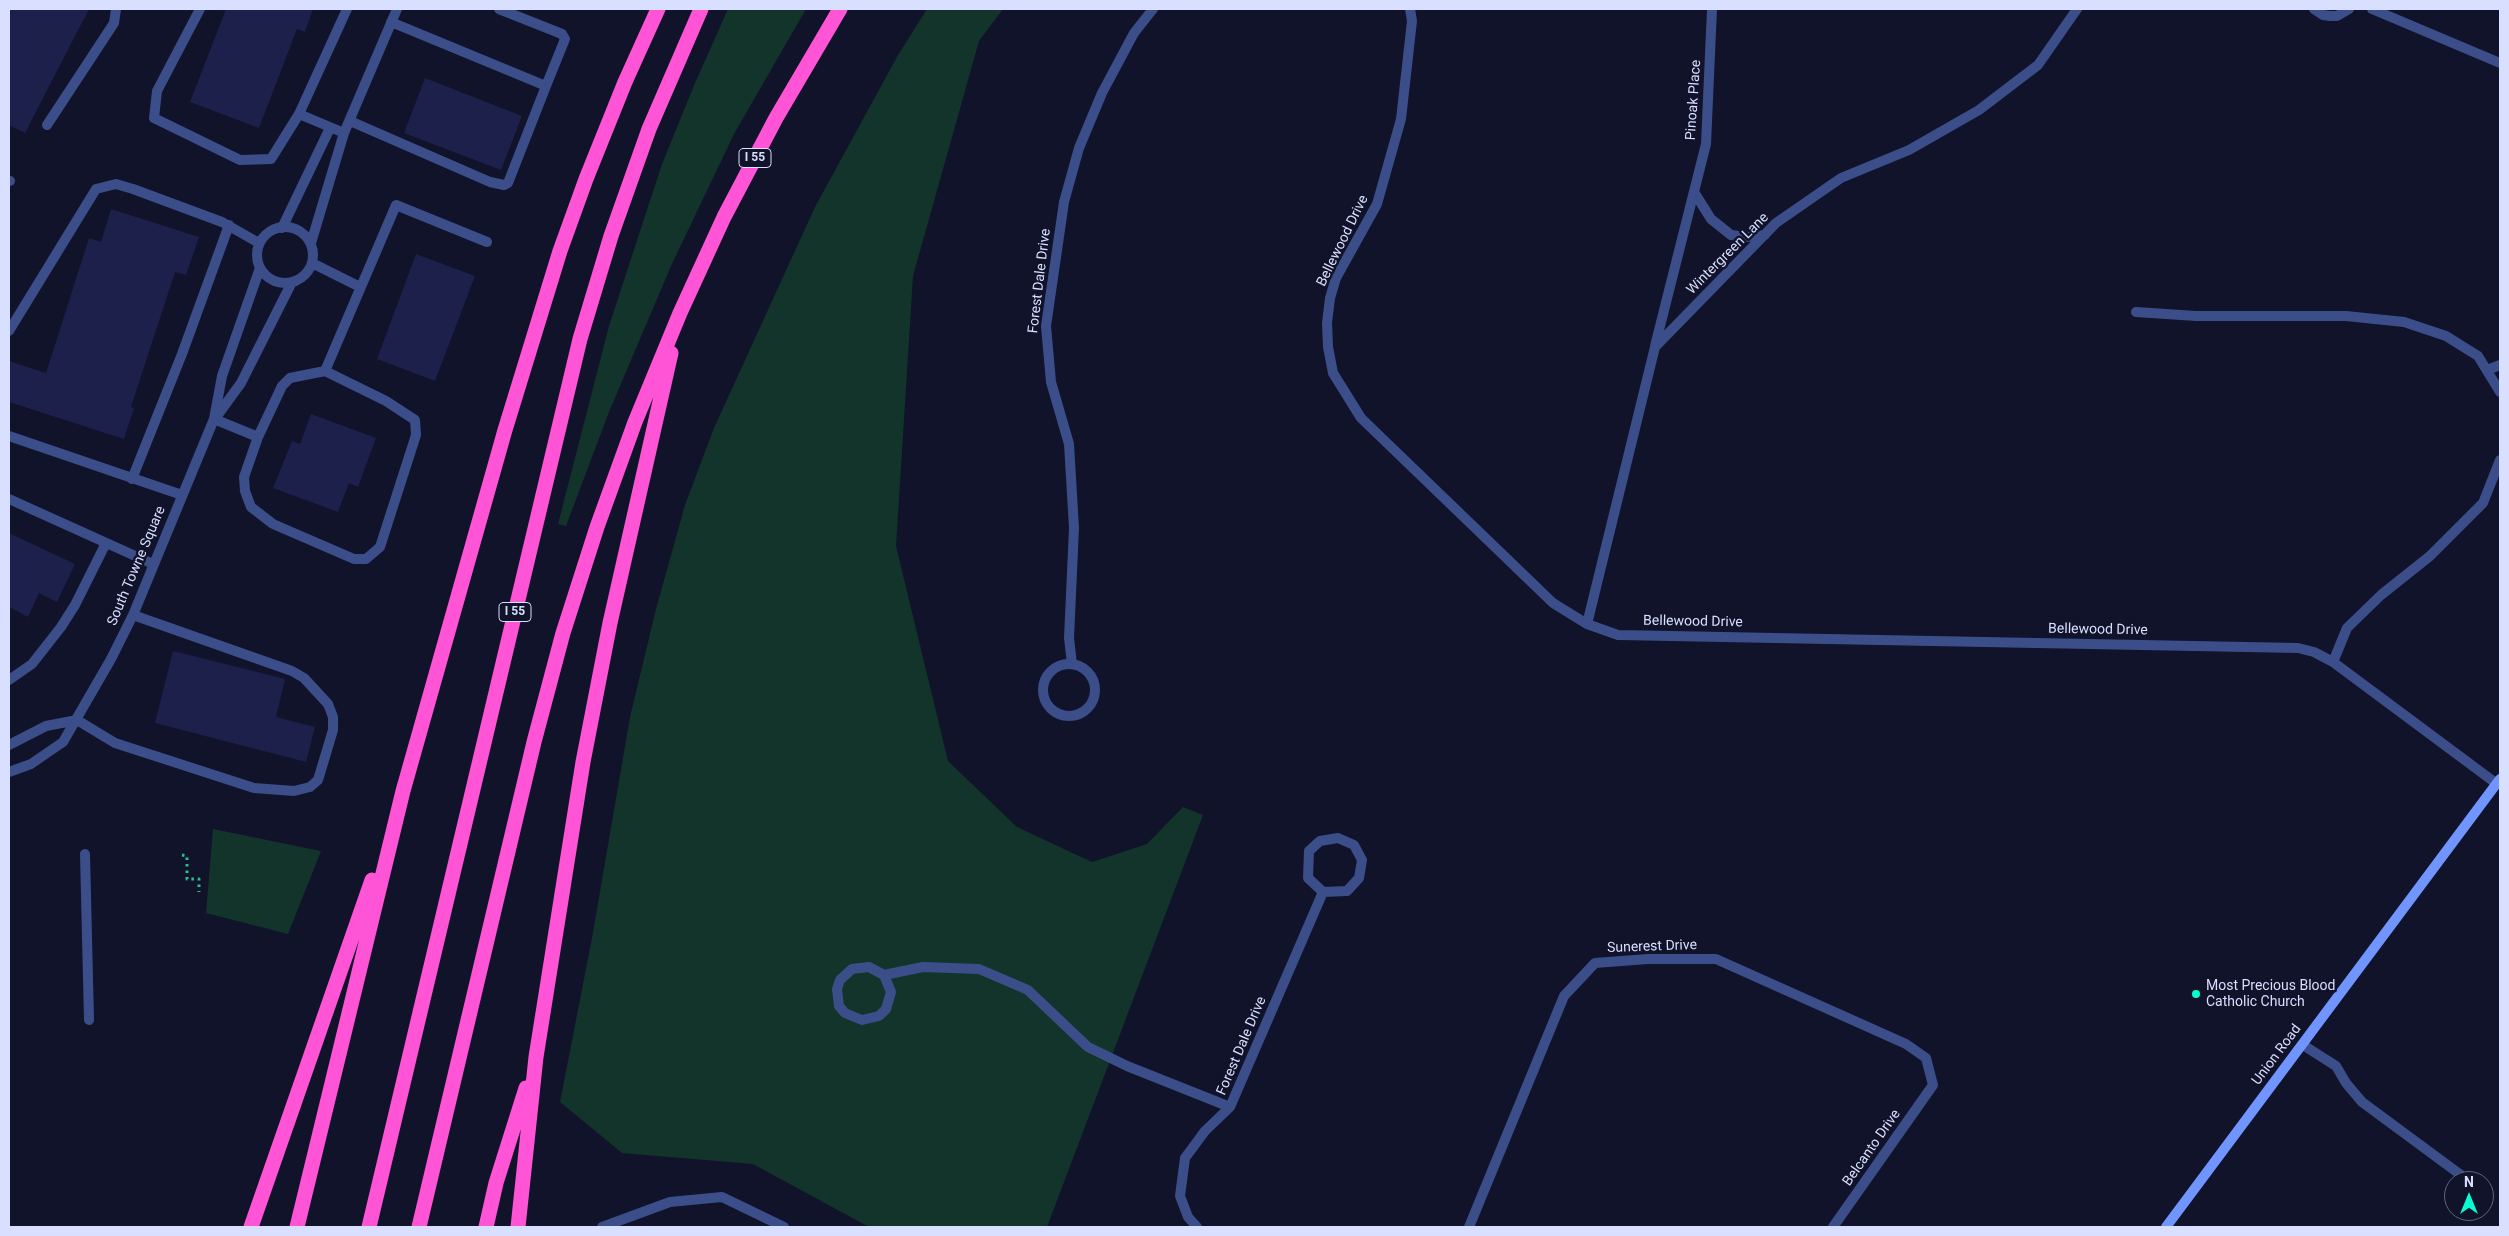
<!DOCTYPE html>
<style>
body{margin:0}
#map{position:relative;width:2509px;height:1236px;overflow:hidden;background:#10132a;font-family:Roboto,sans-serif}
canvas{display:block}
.frame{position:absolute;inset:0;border:10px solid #d9dfff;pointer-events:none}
.north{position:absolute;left:2444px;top:1171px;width:50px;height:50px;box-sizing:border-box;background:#10132a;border:1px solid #60657f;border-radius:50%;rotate:0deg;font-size:14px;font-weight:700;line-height:20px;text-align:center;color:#d9dfff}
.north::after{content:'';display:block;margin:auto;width:18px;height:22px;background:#05ffd2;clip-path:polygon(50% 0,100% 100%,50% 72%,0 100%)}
</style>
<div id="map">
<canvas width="2509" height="1236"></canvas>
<div class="frame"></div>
<div class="north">N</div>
</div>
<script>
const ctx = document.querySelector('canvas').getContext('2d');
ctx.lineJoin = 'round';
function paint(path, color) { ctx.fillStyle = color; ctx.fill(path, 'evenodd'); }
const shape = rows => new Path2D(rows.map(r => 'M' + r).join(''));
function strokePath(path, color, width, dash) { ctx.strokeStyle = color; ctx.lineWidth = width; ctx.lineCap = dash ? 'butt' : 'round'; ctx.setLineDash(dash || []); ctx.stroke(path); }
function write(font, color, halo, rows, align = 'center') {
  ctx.font = font + ' Roboto,sans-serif'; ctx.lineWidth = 5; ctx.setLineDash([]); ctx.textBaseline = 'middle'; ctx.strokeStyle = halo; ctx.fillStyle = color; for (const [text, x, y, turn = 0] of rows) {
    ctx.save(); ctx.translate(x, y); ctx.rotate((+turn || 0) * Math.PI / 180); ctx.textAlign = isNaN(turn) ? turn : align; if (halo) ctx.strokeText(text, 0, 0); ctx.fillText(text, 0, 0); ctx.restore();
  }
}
const green = shape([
 [728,9,806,9,734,134,671,266,609,412,566,526,558,524,609,326,662,164,695,83],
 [927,9,1003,9,979,41,913,276,896,546,948,761,1017,827,1092,862,1147,844,1183,807,1203,815,1047,1227,869,1227,753,1164,622,1153,560,1102,592,938,630,717,656,609,685,505,714,428,815,207,898,55],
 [213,829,321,851,288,934,206,913]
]);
const building = shape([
 [9,9,89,9,25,133,9,125],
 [226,9,313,9,305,32,297,29,259,128,190,102],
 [425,78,522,116,501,170,404,133],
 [111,209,199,237,186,275,175,272,131,407,134,408,124,439,9,402,9,361,46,373,89,238,101,242],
 [416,254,475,276,435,381,377,359],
 [311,414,376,438,358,487,349,483,338,512,273,488,292,441,300,444],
 [9,533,75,564,57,602,39,593,28,617,9,607],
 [173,651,285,679,276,717,315,727,306,762,155,723]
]);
const path = shape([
 [182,855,187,856,187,879,199,879,199,892]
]);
const service = shape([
 [200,9,157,91,154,118,240,160,271,159,299,114],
 [499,9,562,34,565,39,546,86],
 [350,121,490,182,504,185,508,183,546,86,391,22],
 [47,125,114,23,116,9],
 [344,133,299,114,347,9],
 [9,181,10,181],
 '257 255a28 28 0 1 1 56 0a28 28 0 1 1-56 0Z',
 [282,228,330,128],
 [311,243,344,133,397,9],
 [312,263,360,287],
 [9,331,96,189,116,184,133,189,222,222,259,243],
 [217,416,241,383,292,282],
 [214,419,258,437,282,386,290,378,325,371,396,205,487,242],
 [9,436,182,495],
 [258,437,244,477,245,491,251,507,273,524,354,559,366,559,380,547,416,435,415,420,386,401,325,371],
 [132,479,182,354,229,225],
 [9,499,153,564],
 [9,680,32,664,61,627,75,605,106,543],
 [77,720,115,743,254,788,294,791,310,787,318,780,333,730,333,717,328,704,304,678,292,671,133,615],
 [9,745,46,726,77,720],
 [9,772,31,764,63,742,111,659,133,615,214,419,222,376,260,268],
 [85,854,89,1020],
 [2303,1045,2336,1066,2346,1083,2362,1102,2469,1181],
 [2484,1192,2487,1195],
 [602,1227,670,1202,722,1197,784,1227]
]);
const minor = shape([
 [1410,9,1412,21,1401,119,1377,204,1336,278,1330,298,1327,323,1328,347,1333,373,1361,418,1553,603,1587,624,1618,635,2298,648,2314,652,2333,662,2497,784],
 [2314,9,2323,15,2330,16,2337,16,2349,9],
 [2372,9,2500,63],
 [1694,192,1711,219,1731,235,1747,237,1765,235],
 [2136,312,2196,316,2346,316,2404,322,2446,336,2478,356,2500,392],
 [1655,346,1706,144,1712,9],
 [2487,370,2500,365],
 [1587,624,1655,347,1776,223,1841,178,1909,150,1979,110,2038,65,2077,9],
 [2333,662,2347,628,2381,595,2430,556,2483,503,2500,460],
 '1043 690a26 26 0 1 1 52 0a26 26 0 1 1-52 0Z',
 [1072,664,1069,638,1074,528,1069,444,1051,382,1046,326,1064,202,1079,148,1102,93,1134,33,1153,9],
 [1338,838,1354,845,1362,860,1359,878,1347,891,1323,892,1308,878,1309,851,1320,841,1338,838],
 [884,975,891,992,886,1009,879,1016,862,1020,845,1013,839,1006,837,989,840,980,852,969,869,967,884,975,923,967,979,969,1028,990,1088,1047,1127,1066,1230,1107],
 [1197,1227,1188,1217,1180,1196,1185,1158,1205,1131,1230,1107,1323,892],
 [1469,1227,1564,996,1595,963,1648,959,1716,959,1906,1044,1926,1058,1933,1085,1833,1227]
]);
const secondary = shape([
 [2166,1227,2500,779]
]);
const motorway = shape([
 [251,1227,372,880],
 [297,1227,403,791,505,430,560,251,586,179,625,82,658,9],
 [369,1227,580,339,611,236,649,129,701,9],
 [419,1227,534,742,563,633,597,527,635,422,680,313,724,217,776,118,840,9],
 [486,1227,496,1183,526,1088],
 [518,1227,536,1057,583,762,610,623,671,353]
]);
const markers = [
 [2196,994,5,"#05ffd2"]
];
const shields = [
 [755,158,32],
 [515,612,32]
];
const shieldNames = [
 ["I 55",755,158],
 ["I 55",515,612]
];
const streetNames = [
 ["Pinoak Place",1694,100,-86],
 ["Bellewood Drive",1343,241,-64],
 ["Wintergreen Lane",1728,254,-45],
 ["Forest Dale Drive",1040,281,-83],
 ["South Towne Square",137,566,-67],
 ["Bellewood Drive",1693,622,1],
 ["Bellewood Drive",2098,630,1],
 ["Sunerest Drive",1652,947,-2],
 ["Forest Dale Drive",1242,1046,-67],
 ["Union Road",2277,1055,-53],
 ["Belcanto Drive",1872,1148,-55]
];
const poiNames = [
 ["Most Precious Blood",2206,986],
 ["Catholic Church",2206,1002]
];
paint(green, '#13342a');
paint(building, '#1c204b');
strokePath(path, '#2ebe8d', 3, [2.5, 4]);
strokePath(service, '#3b4e8a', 10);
strokePath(minor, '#3b4e8a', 10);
strokePath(secondary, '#7095ff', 10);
strokePath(motorway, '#ff54d6', 15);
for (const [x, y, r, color] of markers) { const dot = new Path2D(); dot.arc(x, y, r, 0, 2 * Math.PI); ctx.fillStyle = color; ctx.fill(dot); strokePath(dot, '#10132a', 2); }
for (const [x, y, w] of shields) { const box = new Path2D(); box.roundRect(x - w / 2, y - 9.5, w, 19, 4); ctx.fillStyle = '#10132a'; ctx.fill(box); strokePath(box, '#d9dfff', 1); }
write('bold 12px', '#d9dfff', null, shieldNames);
write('14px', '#d9dfff', '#10132a', streetNames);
write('14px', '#d9dfff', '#10132a', poiNames, 'left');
</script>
